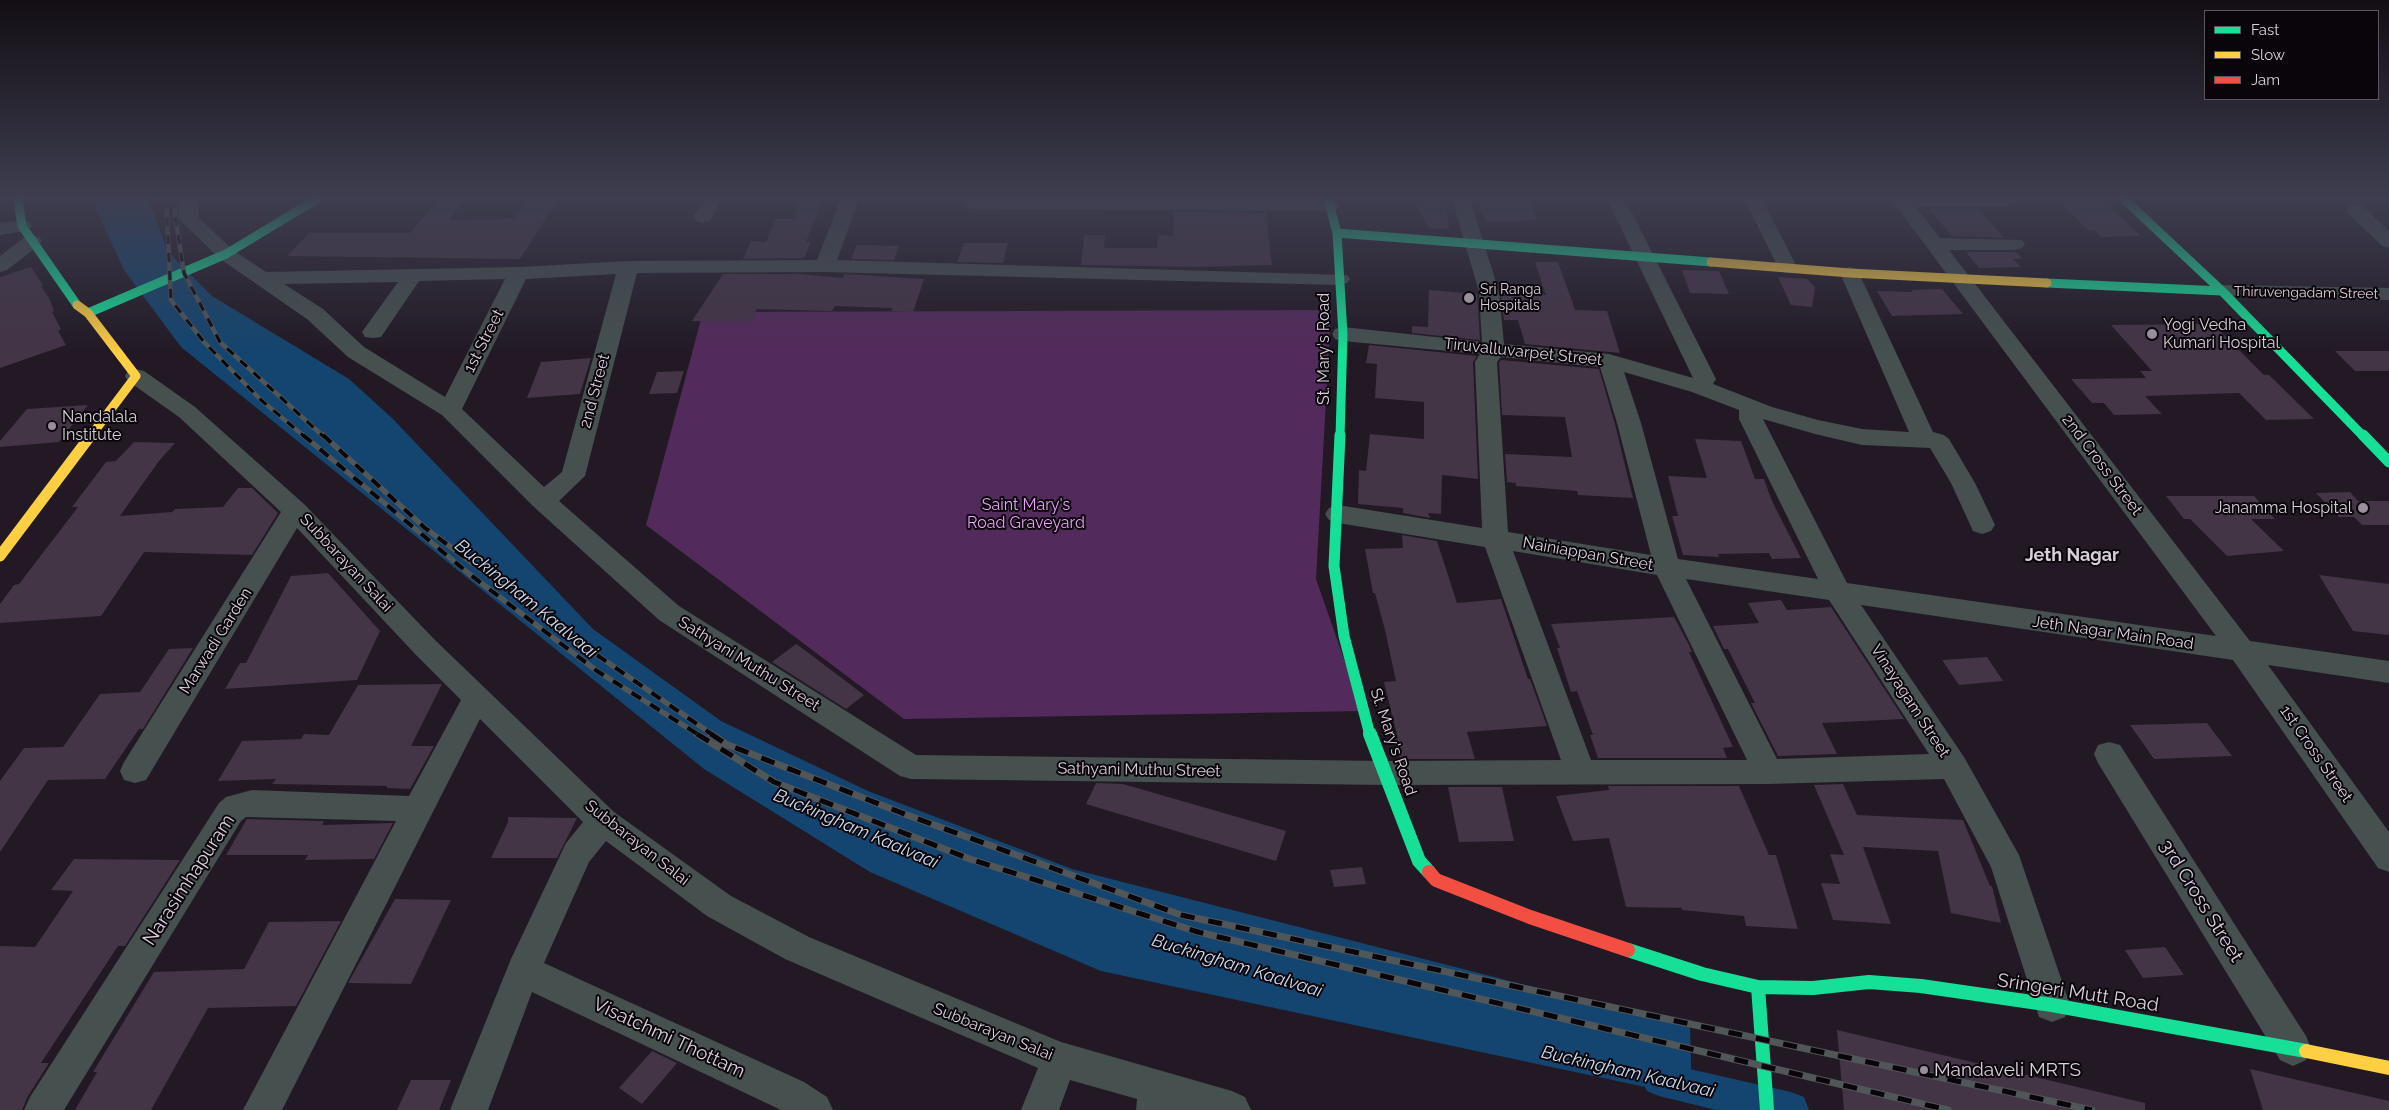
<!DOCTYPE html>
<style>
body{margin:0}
#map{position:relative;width:2389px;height:1110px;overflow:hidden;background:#221924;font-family:Raleway,sans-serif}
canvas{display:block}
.legend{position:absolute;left:2204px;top:10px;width:175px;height:90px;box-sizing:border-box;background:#0a050b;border:1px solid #5d565e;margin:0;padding:6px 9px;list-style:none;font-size:15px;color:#d9cfdb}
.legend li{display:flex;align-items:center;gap:10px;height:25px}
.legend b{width:25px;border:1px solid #5d565e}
</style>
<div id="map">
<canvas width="2389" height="1110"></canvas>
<ul class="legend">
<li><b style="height:6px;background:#16e098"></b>Fast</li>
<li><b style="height:6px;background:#ffcf43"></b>Slow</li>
<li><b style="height:6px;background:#f24e42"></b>Jam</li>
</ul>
</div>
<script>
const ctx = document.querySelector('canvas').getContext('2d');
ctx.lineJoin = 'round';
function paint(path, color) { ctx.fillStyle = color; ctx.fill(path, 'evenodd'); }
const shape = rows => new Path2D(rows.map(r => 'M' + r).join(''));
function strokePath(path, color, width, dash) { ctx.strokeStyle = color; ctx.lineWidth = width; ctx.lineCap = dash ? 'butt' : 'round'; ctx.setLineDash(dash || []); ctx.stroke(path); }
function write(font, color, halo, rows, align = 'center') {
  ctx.font = font + ' Raleway,sans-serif'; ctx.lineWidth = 4; ctx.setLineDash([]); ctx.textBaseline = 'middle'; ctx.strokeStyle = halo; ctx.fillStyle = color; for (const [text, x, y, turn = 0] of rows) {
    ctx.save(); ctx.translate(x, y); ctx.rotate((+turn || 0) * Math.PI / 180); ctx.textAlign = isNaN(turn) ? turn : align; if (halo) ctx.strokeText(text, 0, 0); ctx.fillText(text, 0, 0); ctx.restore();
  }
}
const green = shape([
 [1331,310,1316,579,1362,711,904,719,646,525,703,312]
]);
const water = shape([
 [95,199,148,199,168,252,212,296,349,379,392,418,593,629,721,721,868,791,1072,869,1690,1027,1692,1097,1101,971,870,872,704,769,181,347,124,270,95,207]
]);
const canal = shape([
 [1659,1062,1791,1092,1804,1097,1809,1110,1716,1110,1659,1096,1647,1091,1641,1079,1647,1067,1659,1062]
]);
const building = shape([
 [439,199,466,199,449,220,513,219,526,199,558,199,520,259,287,256,309,233,410,233],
 [800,199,823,199,806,242,811,242,804,258,743,259,751,241,766,242,776,219,794,219],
 [1413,199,1446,199,1449,229,1429,228],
 [1476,199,1530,199,1536,220,1487,222],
 [2057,199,2101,199,2141,236,2101,237,2095,230,2089,231],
 [1978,208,2004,238,1952,236,1929,209],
 [1174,212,1266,213,1272,265,1202,267,1081,265,1084,235,1105,235,1104,248,1157,248,1158,235,1173,236],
 [964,243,1008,243,1003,263,957,262],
 [857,245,899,246,894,260,851,259],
 [1966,252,2016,252,2023,259,2013,259,2021,267,1979,268],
 [1535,262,1558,262,1575,310,1607,311,1620,353,1525,344,1518,320,1504,320,1501,295,1506,296,1506,294,1546,295],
 [31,267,43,285,41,286,49,298,54,311,52,312,61,329,58,331,66,345,0,368,0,277],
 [1682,270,1719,271,1729,294,1690,293],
 [723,274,798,274,843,278,844,274,924,279,913,312,891,311,893,308,835,306,832,311,757,309,750,322,692,321],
 [1778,277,1807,279,1815,287,1812,307,1791,305],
 [1942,289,1963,314,1892,316,1877,291,1913,292,1911,290],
 [1429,290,1477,294,1480,340,1412,333,1412,326,1428,327],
 [2213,324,2264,375,2269,375,2314,419,2266,420,2239,393,2145,396,2162,414,2114,415,2104,403,2092,403,2071,379,2146,378,2140,371,2152,371,2111,325],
 [1369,345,1477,356,1473,362,1478,479,1442,475,1441,514,1428,513,1430,518,1403,513,1403,508,1358,504,1359,470,1366,471,1370,434,1424,439,1424,402,1375,398,1377,364,1366,363],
 [2335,351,2389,351,2389,371,2355,371],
 [591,358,580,394,527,398,541,362],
 [1501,360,1599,369,1615,424,1633,498,1578,495,1577,491,1516,486,1516,483,1507,482,1505,454,1572,457,1565,417,1502,415,1499,363],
 [684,371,677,393,649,394,657,372],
 [88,405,59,442,0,447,0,441,27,409],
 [1695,439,1741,441,1755,479,1764,479,1772,501,1801,558,1772,559,1769,553,1718,554,1719,557,1683,555,1672,516,1678,516,1668,476,1707,478],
 [134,442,175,443,159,461,120,516,172,512,175,509,223,507,238,488,252,488,278,513,252,555,144,552,101,616,0,623,0,604,14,585,19,584,78,507,72,507,106,462,116,461],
 [2350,492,2358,501,2389,501,2389,525,2362,525,2354,517,2339,517,2316,493],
 [2166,496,2254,496,2275,519,2251,519,2284,551,2227,556,2190,519,2184,519],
 [1402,535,1437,541,1457,603,1501,599,1528,679,1530,679,1547,726,1467,732,1475,759,1400,759,1395,739,1398,739,1384,682,1396,681,1385,630,1375,593,1373,593,1365,549,1403,548],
 [328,573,380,631,357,680,225,689,240,663,246,663,291,576],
 [2319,575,2389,584,2389,635,2353,631],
 [1781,600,1787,610,1831,607,1904,719,1822,723,1837,754,1778,756,1751,703,1755,703,1728,649,1724,649,1713,626,1759,623,1748,603],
 [1674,617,1689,645,1692,652,1689,652,1733,747,1723,748,1727,758,1598,758,1590,735,1593,735,1577,691,1571,692,1557,648,1560,648,1551,624],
 [796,644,806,651,864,695,846,709,772,662],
 [193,648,143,729,139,729,105,779,48,780,0,852,0,781,24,748,63,747,100,694,140,692,169,649],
 [1987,657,2003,681,1959,685,1942,660],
 [442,684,411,746,434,746,410,789,387,788,387,786,272,784,276,779,218,781,242,741,301,739,304,734,329,735,358,685],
 [2207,723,2232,756,2154,759,2130,725],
 [1096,783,1123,784,1286,831,1276,861,1086,804],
 [1843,784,1857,815,1963,820,1990,886,1992,886,2001,923,1951,913,1938,851,1863,847,1891,924,1833,920,1821,883,1840,884,1830,854,1844,855,1814,785],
 [1608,786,1739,786,1769,855,1776,855,1798,929,1746,926,1744,916,1682,910,1682,908,1626,907,1609,838,1573,841,1556,796,1609,790],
 [1448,787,1502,787,1514,841,1459,842],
 [508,817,576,818,577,818,557,858,491,858,508,822],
 [247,819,324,821,322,825,393,823,374,859,305,860,308,855,226,855],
 [74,859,180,860,125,946,118,946,41,1063,49,1063,28,1096,22,1110,0,1110,0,946,35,947,73,891,51,890],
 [1362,867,1366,884,1334,887,1330,870],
 [395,899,451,900,411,984,348,983],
 [341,921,296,1006,208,1008,151,1110,75,1110,97,1072,93,1072,154,972,244,969,269,922],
 [2165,947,2184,975,2143,978,2125,950],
 [1837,1030,2145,1103,2145,1110,1844,1110],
 [652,1051,677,1063,642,1104,619,1088],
 [2250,1069,2389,1101,2389,1110,2263,1110],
 [411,1080,451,1080,439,1110,397,1110]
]);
const street = shape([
 [180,199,198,199,198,217,233,250,266,272,519,267,628,261,817,260,841,199,859,199,837,260,1347,275,1350,279,1347,283,1340,285,825,272,637,273,585,476,559,501,679,606,916,755,1386,761,1561,760,1485,547,1338,523,1329,520,1325,514,1329,508,1338,505,1482,528,1475,362,1480,354,1343,341,1335,339,1332,334,1335,329,1343,327,1482,342,1479,292,1452,199,1470,199,1499,292,1504,344,1609,354,1693,378,1607,199,1625,199,1716,379,1713,384,1772,407,1818,420,1862,429,1909,432,1840,273,1843,269,1850,267,1857,269,1933,432,1944,435,1949,439,1975,483,1995,525,1991,531,1982,534,1973,531,1951,483,1930,448,1862,445,1815,434,1763,419,1847,583,2216,636,1891,199,2016,199,2014,204,2007,206,1916,207,1940,238,2022,240,2025,244,2022,248,2015,250,1949,250,2250,641,2389,661,2389,683,2268,665,2389,832,2389,872,2378,868,2233,660,1861,605,1964,757,2019,855,2070,1005,2065,1017,2052,1022,2039,1017,1991,867,1944,779,1768,784,1386,785,911,779,900,776,659,620,534,507,442,415,348,357,307,319,219,258,178,218,180,199],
 [616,274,562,472,544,487,462,409,526,279,616,274],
 [505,279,445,397,364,347,323,309,284,284,398,282,362,332,365,337,373,338,381,337,419,281,505,279],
 [1501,357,1600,367,1617,423,1651,555,1508,532,1497,362,1501,357],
 [1624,372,1692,392,1739,410,1739,419,1818,579,1678,559,1641,423,1624,372],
 [1513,551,1657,575,1747,760,1591,760,1513,551],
 [1686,579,1829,600,1929,754,1777,759,1686,579],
 [704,199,722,199,710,221,703,223,696,221,693,217,704,199],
 [969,199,1330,199,1337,201,1340,205,1337,209,1330,211,975,209,968,207,965,203,969,199],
 [1744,199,1762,199,1797,267,1794,271,1787,273,1780,271,1744,199],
 [2356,204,2363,206,2389,231,2389,248,2382,246,2349,214,2346,210,2349,206,2356,204],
 [22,220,29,222,32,226,29,230,0,235,0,223,22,220],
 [32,235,39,237,42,241,39,245,7,270,0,272,0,256,25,237,32,235],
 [2222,285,2389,288,2389,300,2215,295,2212,291,2215,287,2222,285],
 [136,369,144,371,195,407,304,504,436,641,614,812,731,896,809,937,1061,1042,1232,1091,1245,1097,1251,1110,1136,1110,1137,1099,1070,1080,1059,1110,1021,1110,1038,1068,785,959,707,916,606,841,589,862,544,963,804,1082,827,1097,833,1110,781,1110,532,992,488,1110,450,1110,511,959,566,843,583,822,480,719,282,1110,243,1110,396,821,246,817,241,821,64,1110,24,1110,30,1097,219,803,226,797,252,790,409,796,461,700,416,655,297,528,146,780,135,783,124,780,120,771,124,762,281,512,179,417,128,381,125,376,128,371,136,369],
 [2109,742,2120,745,2306,1036,2311,1048,2306,1060,2293,1066,2280,1060,2098,763,2094,754,2098,745,2109,742]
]);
const fastFar2 = shape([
 [18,199,22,226,77,305],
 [1328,199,1337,233,1343,334,1340,437],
 [2124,199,2222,291,2364,437],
 [1337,233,1711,262],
 [2047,283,2222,291],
 [88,313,226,254,317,199]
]);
const fastFar1 = shape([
 [1340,435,1334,566,1344,636,1370,735],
 [2363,435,2389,462]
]);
const fast = shape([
 [1370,734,1419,861,1429,872],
 [1628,950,1702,974,1758,987,1767,1110],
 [1758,987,1813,988,1869,982,1921,986,2052,1005,2306,1051]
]);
const slowFar2 = shape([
 [1711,262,1850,273,2047,283],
 [77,305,88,313,136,376,90,437]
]);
const slowFar1 = shape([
 [0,556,91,435]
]);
const slow = shape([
 [2306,1051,2389,1068]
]);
const jam = shape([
 [1429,872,1436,880,1530,917,1628,950]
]);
const railFar2 = shape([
 [166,199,171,300,204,342,261,400,305,437],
 [175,199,175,215,184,273,220,342,324,437]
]);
const railFar1 = shape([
 [303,435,468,573,597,671,699,735],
 [323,435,425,528,597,655,713,735]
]);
const rail = shape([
 [697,734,774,782,970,859,1198,932,1948,1110],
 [711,734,726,744,907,815,1181,915,2092,1110]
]);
const markers = [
 [1469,298,6,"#998f9b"],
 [2152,334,6,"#998f9b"],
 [52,426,5,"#998f9b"],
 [2363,508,6,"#998f9b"],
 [1924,1070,5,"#998f9b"]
];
const farPoinames = [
 ["Sri Ranga",1480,290],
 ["Hospitals",1480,306]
];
const farStreetnames = [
 ["Thiruvengadam Street",2306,293,1]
];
const poiNames = [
 ["Yogi Vedha",2163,325],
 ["Kumari Hospital",2163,343],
 ["Nandalala",62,417],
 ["Institute",62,435],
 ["Janamma Hospital",2352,508,"right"]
];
const streetNames = [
 ["1st Street",484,341,-63],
 ["St. Mary's Road",1324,349,-90],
 ["Tiruvalluvarpet Street",1523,352,6],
 ["2nd Street",595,391,-75],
 ["2nd Cross Street",2102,465,53],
 ["Nainiappan Street",1588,554,10],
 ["Subbarayan Salai",346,563,47],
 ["Jeth Nagar Main Road",2113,633,8],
 ["Marwadi Garden",216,641,-58],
 ["Sathyani Muthu Street",749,664,32],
 ["Vinayagam Street",1910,701,57],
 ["St. Mary's Road",1393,742,71],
 ["1st Cross Street",2316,754,55],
 ["Sathyani Muthu Street",1139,770,1],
 ["Subbarayan Salai",637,843,38],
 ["Subbarayan Salai",993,1032,22]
];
const parkNames = [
 ["Saint Mary's",1026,505],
 ["Road Graveyard",1026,523]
];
const neighbourhoodNames = [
 ["Jeth Nagar",2072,556]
];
const waterNames = [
 ["Buckingham Kaalvaai",526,599,39],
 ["Buckingham Kaalvaai",856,829,23],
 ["Buckingham Kaalvaai",1237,966,17],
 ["Buckingham Kaalvaai",1628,1072,13]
];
const nearStreetnames = [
 ["Narasimhapuram",189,880,-57],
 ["3rd Cross Street",2201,901,58],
 ["Sringeri Mutt Road",2078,993,9],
 ["Visatchmi Thottam",669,1038,25]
];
const nearPoinames = [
 ["Mandaveli MRTS",1934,1070]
];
paint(green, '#532a5c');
paint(water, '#134570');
paint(canal, '#134570');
paint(building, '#433446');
paint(street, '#45504f');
strokePath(fastFar2, '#16e098', 9);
strokePath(fastFar1, '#16e098', 11);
strokePath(fast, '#16e098', 14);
strokePath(slowFar2, '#ffcf43', 9);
strokePath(slowFar1, '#ffcf43', 11);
strokePath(slow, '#ffcf43', 14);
strokePath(jam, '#f24e42', 14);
strokePath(railFar2, '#515658', 4.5);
strokePath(railFar1, '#515658', 5.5);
strokePath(rail, '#515658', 7);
strokePath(railFar2, '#0a050b', 3, [9]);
strokePath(railFar1, '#0a050b', 4, [11]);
strokePath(rail, '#0a050b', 5, [14]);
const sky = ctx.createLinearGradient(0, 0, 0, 354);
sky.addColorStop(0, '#130e14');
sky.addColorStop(0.56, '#3e3e50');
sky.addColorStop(1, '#3e3e5000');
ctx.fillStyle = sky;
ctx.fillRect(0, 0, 2389, 354);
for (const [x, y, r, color] of markers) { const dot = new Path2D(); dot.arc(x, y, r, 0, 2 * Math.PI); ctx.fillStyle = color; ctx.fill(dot); strokePath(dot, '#0a050b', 2); }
write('14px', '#d9cfdb', '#0a050b', farPoinames, 'left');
write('14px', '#d9cfdb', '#0a050b', farStreetnames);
write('16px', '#d9cfdb', '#0a050b', poiNames, 'left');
write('16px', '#d9cfdb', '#0a050b', streetNames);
write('16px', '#ec9efc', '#0a050b', parkNames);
write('bold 18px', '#d9cfdb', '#0a050b', neighbourhoodNames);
write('italic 18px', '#cadbed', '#0a050b', waterNames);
write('19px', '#d9cfdb', '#0a050b', nearStreetnames);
write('19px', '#d9cfdb', '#0a050b', nearPoinames, 'left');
</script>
